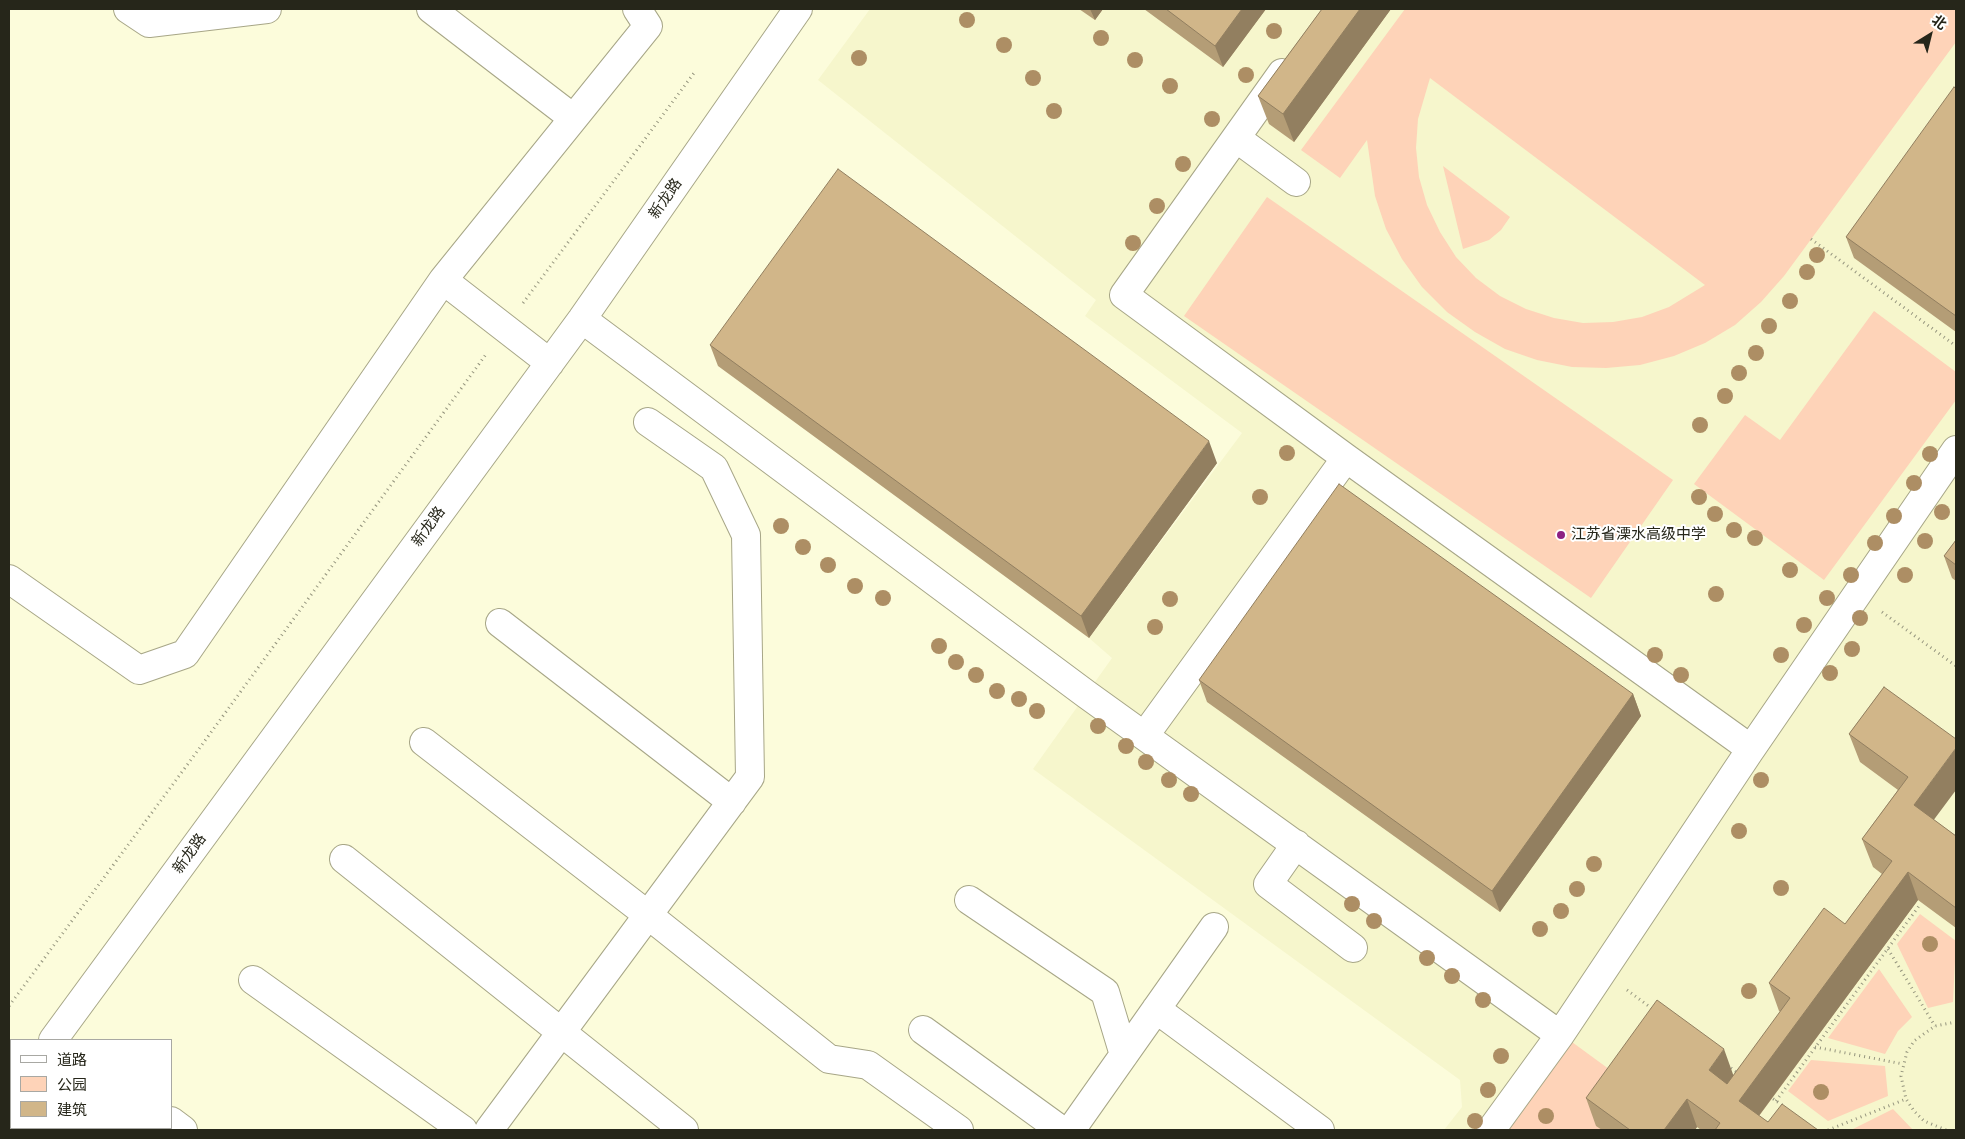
<!DOCTYPE html>
<meta charset="utf-8">
<style>
body{margin:0}
#map{position:relative;width:1965px;height:1139px;overflow:hidden;background:#fcfcdb;font-family:"Varela Round","Noto Sans SC",sans-serif}
canvas{display:block}
.frame{position:absolute;inset:0;border:10px solid #26261a;pointer-events:none}
.legend{position:absolute;left:10px;top:1039px;width:162px;height:90px;box-sizing:border-box;background:#fff;border:1px solid #a8a8a3;margin:0;padding:6px 9px;list-style:none;font-size:15px;color:#26261a}
.legend li{display:flex;align-items:center;gap:10px;height:25px}
.legend b{width:25px;border:1px solid #a8a8a3}
.north{position:absolute;left:1905px;top:10px;width:50px;height:50px;-webkit-text-stroke:4px #fff;paint-order:stroke;rotate:36deg;font-size:14px;font-weight:700;line-height:20px;text-align:center;color:#26261a}
.north::after{content:'';display:block;margin:auto;width:18px;height:22px;background:#26261a;clip-path:polygon(50% 0,100% 100%,50% 72%,0 100%)}
</style>
<div id="map">
<canvas width="1965" height="1139"></canvas>
<div class="frame"></div>
<ul class="legend">
<li><b style="height:6px;background:#fff"></b>道路</li>
<li><b style="height:14px;background:#fed3b8"></b>公园</li>
<li><b style="height:14px;background:#d1b689"></b>建筑</li>
</ul>
<div class="north">北</div>
</div>
<script>
const ctx = document.querySelector('canvas').getContext('2d');
ctx.lineJoin = 'round';
function paint(path, color) { ctx.fillStyle = color; ctx.fill(path, 'evenodd'); }
const shape = rows => new Path2D(rows.map(r => 'M' + r).join(''));
function strokePath(path, color, width, dash) { ctx.strokeStyle = color; ctx.lineWidth = width; ctx.lineCap = dash ? 'butt' : 'round'; ctx.setLineDash(dash || []); ctx.stroke(path); }
function write(font, color, halo, rows, align = 'center') {
  ctx.font = font + ' "Varela Round","Noto Sans SC",sans-serif'; ctx.lineWidth = 4; ctx.setLineDash([]); ctx.textBaseline = 'middle'; ctx.strokeStyle = halo; ctx.fillStyle = color; for (const [text, x, y, turn = 0] of rows) {
    ctx.save(); ctx.translate(x, y); ctx.rotate((+turn || 0) * Math.PI / 180); ctx.textAlign = isNaN(turn) ? turn : align; if (halo) ctx.strokeText(text, 0, 0); ctx.fillText(text, 0, 0); ctx.restore();
  }
}
const built = shape([
 [870,9,1956,9,1956,1130,1444,1130,1462,1107,1460,1080,1033,769,1112,658,1089,638,1242,433,1085,316,1096,300,818,80]
]);
const green = shape([
 [1405,9,1956,9,1956,42,1784,276,1761,302,1735,325,1705,343,1674,356,1640,365,1606,368,1572,367,1537,360,1505,349,1475,332,1447,312,1422,287,1402,259,1386,229,1375,196,1367,140,1340,178,1301,150],
 [1430,78,1705,285,1669,307,1642,317,1613,322,1583,323,1554,318,1526,309,1500,296,1476,278,1456,257,1440,232,1427,205,1419,177,1416,148,1418,119],
 [1443,166,1510,217,1501,230,1489,240,1463,249],
 [1267,197,1673,480,1591,598,1184,316],
 [1874,311,1956,372,1956,400,1824,580,1694,484,1745,415,1780,440],
 [1920,914,1956,941,1953,1002,1928,1008,1897,944],
 [1879,969,1912,1017,1898,1031,1885,1054,1828,1038],
 [1561,1034,1628,1083,1602,1130,1491,1130],
 [1811,1060,1885,1066,1888,1096,1828,1121,1788,1091],
 [1893,1109,1913,1130,1851,1130]
]);
const path = shape([
 [1811,239,1956,346],
 [523,303,694,73],
 [1882,612,1956,666],
 [1888,949,1935,1026],
 [1627,990,1654,1010],
 [9,1006,196,753,487,353],
 [1815,1047,1903,1064],
 [1727,1065,1738,1073],
 [1769,1096,1785,1107],
 [1776,1101,1919,906],
 [1828,1130,1906,1099],
 [1946,1130,1924,1121,1914,1111,1906,1099,1901,1076,1907,1052,1914,1041,1935,1026,1956,1022]
]);
const minor = shape([
 [128,9,149,23,267,9],
 [431,9,573,118],
 [1236,138,1296,182],
 [443,280,550,363],
 [582,319,1086,694,1560,1035,1751,749,1346,458,1124,295,1282,73],
 [9,579,139,670,185,654,443,280,648,26,637,9],
 [500,623,732,802],
 [1145,735,1346,458],
 [424,742,648,915,829,1059,868,1065,959,1130],
 [1751,749,1956,450],
 [1296,844,1268,884,1353,948],
 [344,859,684,1130],
 [969,900,1105,992,1124,1055],
 [253,980,463,1130],
 [1156,1009,1320,1130],
 [923,1030,1061,1130],
 [53,1040,582,319,798,9],
 [9,1101,11,1097],
 [171,1121,183,1130],
 [489,1130,750,777,746,535,714,468,648,422],
 [1071,1130,1214,927],
 [1491,1130,1560,1035]
]);
const trees = [
 [967,20],
 [1274,31],
 [1101,38],
 [1004,45],
 [859,58],
 [1135,60],
 [1246,75],
 [1033,78],
 [1170,86],
 [1054,111],
 [1212,119],
 [1183,164],
 [1157,206],
 [1133,243],
 [1817,255],
 [1807,272],
 [1790,301],
 [1769,326],
 [1756,353],
 [1739,373],
 [1725,396],
 [1700,425],
 [1287,453],
 [1930,454],
 [1914,483],
 [1260,497],
 [1699,497],
 [1942,512],
 [1715,514],
 [1894,516],
 [781,526],
 [1734,530],
 [1755,538],
 [1925,541],
 [1875,543],
 [803,547],
 [828,565],
 [1790,570],
 [1851,575],
 [1905,575],
 [855,586],
 [1716,594],
 [883,598],
 [1827,598],
 [1170,599],
 [1860,618],
 [1804,625],
 [1155,627],
 [939,646],
 [1852,649],
 [1655,655],
 [1781,655],
 [956,662],
 [1830,673],
 [976,675],
 [1681,675],
 [997,691],
 [1019,699],
 [1037,711],
 [1098,726],
 [1126,746],
 [1146,762],
 [1169,780],
 [1761,780],
 [1191,794],
 [1739,831],
 [1594,864],
 [1781,888],
 [1577,889],
 [1352,904],
 [1561,911],
 [1374,921],
 [1540,929],
 [1930,944],
 [1427,958],
 [1452,976],
 [1749,991],
 [1483,1000],
 [1501,1056],
 [1488,1090],
 [1821,1092],
 [1546,1116],
 [1475,1121]
];
const wall = shape([
 [1079,9,1103,9,1095,20],
 [1144,9,1266,9,1223,67],
 [1322,9,1391,9,1294,142,1269,124,1258,96],
 [1956,89,1956,332,1854,258,1846,237],
 [710,345,1217,463,1089,638,718,366],
 [1956,540,1956,581,1952,578,1944,556],
 [1199,680,1633,694,1641,716,1500,912,1207,702],
 [1884,687,1934,820,1956,836,1956,928,1918,900,1759,1116,1768,1122,1818,1130,1701,1130,1697,1127,1695,1130,1602,1130,1596,1126,1586,1098,1734,1075,1781,1012,1779,1011,1769,983,1845,924,1882,874,1873,867,1862,839,1898,790,1860,762,1849,734]
]);
const shadedWall = shape([
 [1090,9,1103,9,1095,20],
 [1242,9,1266,9,1223,67,1215,46],
 [1360,9,1391,9,1294,142,1283,114],
 [1209,441,1217,463,1089,638,1081,616],
 [1633,694,1641,716,1500,912,1492,891],
 [1956,748,1956,790,1924,833,1914,805],
 [1908,872,1918,900,1749,1129,1739,1101],
 [1724,1049,1734,1077,1719,1098,1709,1070],
 [1687,1099,1697,1127,1695,1130,1664,1130]
]);
const building = shape([
 [1166,9,1242,9,1215,46,1166,9],
 [1322,9,1360,9,1283,114,1258,96,1322,9],
 [1954,87,1956,89,1956,316,1846,237,1954,87],
 [838,169,1209,441,1081,616,710,345,838,169],
 [1339,484,1633,694,1492,891,1199,680,1339,484],
 [1956,540,1956,565,1944,556,1956,540],
 [1884,687,1956,739,1956,748,1914,805,1956,836,1956,908,1908,872,1739,1101,1768,1122,1782,1104,1818,1130,1715,1130,1720,1123,1687,1099,1664,1130,1630,1130,1586,1098,1657,1000,1724,1049,1709,1070,1727,1084,1790,998,1769,983,1824,908,1845,924,1892,861,1862,839,1908,777,1849,734,1884,687]
]);
const markers = [
 [1561,535,5,"#8d2083"]
];
const streetNames = [
 ["新龙路",666,199,-55],
 ["新龙路",429,527,-54],
 ["新龙路",190,854,-54]
];
const poiNames = [
 ["江苏省溧水高级中学",1571,535]
];
paint(built, '#f6f6cc');
paint(green, '#fed3b8');
strokePath(minor, '#a7a687', 30);
strokePath(path, '#95957e', 3, [1, 4]);
strokePath(minor, '#fff', 28);
ctx.fillStyle = '#ad8e64';
for (const [x, y] of trees) { ctx.beginPath(); ctx.arc(x, y, 8, 0, 2 * Math.PI); ctx.fill(); }
paint(wall, '#b49d76');
paint(shadedWall, '#927f60');
paint(building, '#d1b689');
strokePath(building, '#927f60', 1);
for (const [x, y, r, color] of markers) { const dot = new Path2D(); dot.arc(x, y, r, 0, 2 * Math.PI); ctx.fillStyle = color; ctx.fill(dot); strokePath(dot, '#fff', 2); }
write('15px', '#26261a', '#fff', streetNames);
write('15px', '#26261a', '#fff', poiNames, 'left');
</script>
